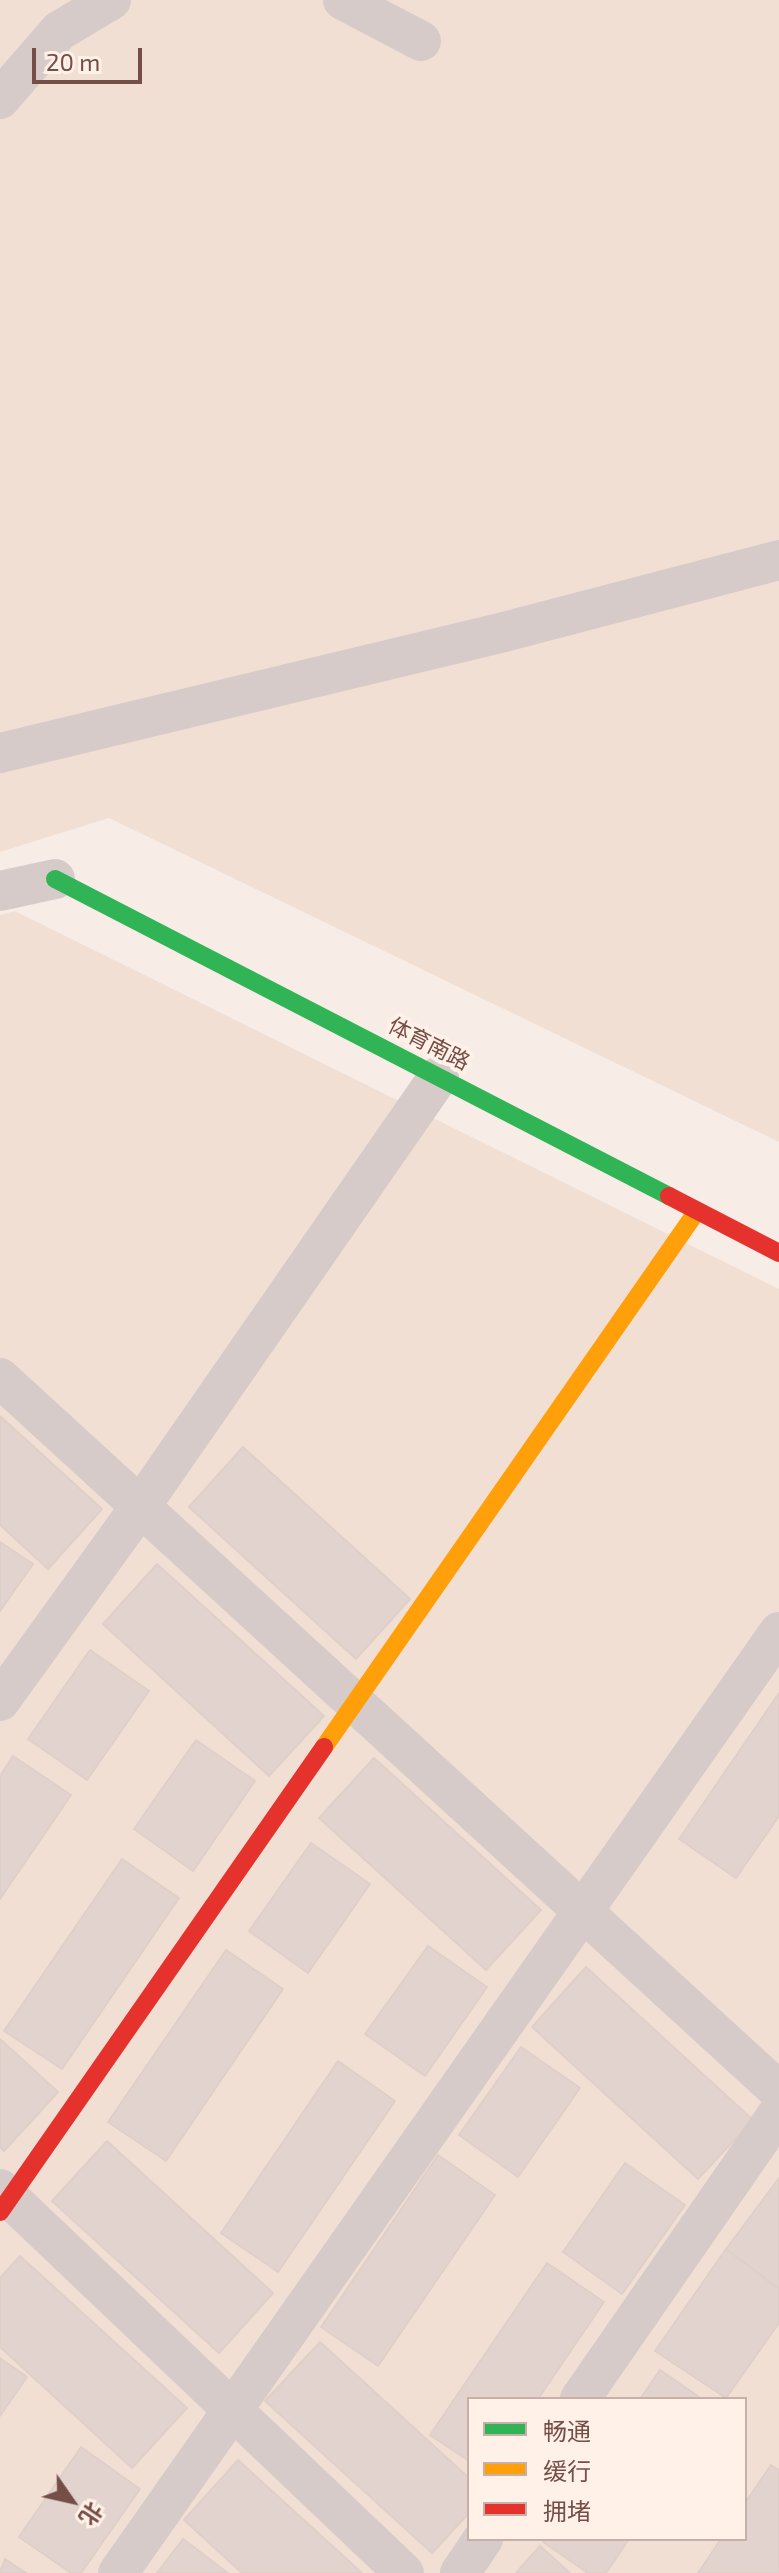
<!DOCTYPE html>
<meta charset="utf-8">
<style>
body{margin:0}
#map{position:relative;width:779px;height:2573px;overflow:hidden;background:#f7ede6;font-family:"Exo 2","Noto Sans SC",sans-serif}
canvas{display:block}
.legend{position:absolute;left:467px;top:2397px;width:280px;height:144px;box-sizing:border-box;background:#fff1e7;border:2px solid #c7b0a7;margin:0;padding:10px 14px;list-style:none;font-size:24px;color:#744e47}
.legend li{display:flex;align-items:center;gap:16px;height:40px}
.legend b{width:40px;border:2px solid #c7b0a7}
.north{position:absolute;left:32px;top:2461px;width:80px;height:80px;-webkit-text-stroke:6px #fff1e7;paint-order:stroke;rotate:124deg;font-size:22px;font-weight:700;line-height:32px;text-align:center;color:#744e47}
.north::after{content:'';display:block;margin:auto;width:28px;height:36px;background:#744e47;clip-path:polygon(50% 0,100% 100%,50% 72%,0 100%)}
.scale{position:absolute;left:32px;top:48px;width:110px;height:36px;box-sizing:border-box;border:4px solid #744e47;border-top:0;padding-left:10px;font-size:24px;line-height:28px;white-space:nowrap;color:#744e47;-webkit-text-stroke:6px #fff1e7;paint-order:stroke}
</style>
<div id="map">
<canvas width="779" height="2573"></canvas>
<ul class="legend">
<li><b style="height:10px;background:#30b455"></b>畅通</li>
<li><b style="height:10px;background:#ff9f0a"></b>缓行</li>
<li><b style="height:10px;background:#e5322d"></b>拥堵</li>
</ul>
<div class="north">北</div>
<div class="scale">20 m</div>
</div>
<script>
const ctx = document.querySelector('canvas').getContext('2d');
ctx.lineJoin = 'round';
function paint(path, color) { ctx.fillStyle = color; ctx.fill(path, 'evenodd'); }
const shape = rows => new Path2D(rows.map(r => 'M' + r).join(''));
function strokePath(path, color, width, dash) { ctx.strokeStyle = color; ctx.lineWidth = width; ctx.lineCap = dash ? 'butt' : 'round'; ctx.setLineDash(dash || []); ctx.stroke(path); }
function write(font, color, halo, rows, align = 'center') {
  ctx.font = font + ' "Exo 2","Noto Sans SC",sans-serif'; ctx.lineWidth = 8; ctx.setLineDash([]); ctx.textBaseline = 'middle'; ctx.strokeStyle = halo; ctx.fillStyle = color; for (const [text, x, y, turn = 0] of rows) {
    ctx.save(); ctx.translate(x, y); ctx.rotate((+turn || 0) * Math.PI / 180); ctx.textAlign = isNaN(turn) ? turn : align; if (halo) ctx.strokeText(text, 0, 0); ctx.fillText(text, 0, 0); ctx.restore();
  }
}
const residential = shape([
 [0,0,779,0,779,1142,109,818,0,852],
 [15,911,779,1289,779,2573,0,2573,0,915],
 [469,2399,745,2399,745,2539,469,2539]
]);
const building = shape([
 [0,1416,102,1509,48,1569,0,1525,0,1416],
 [243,1447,410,1599,356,1659,189,1507,243,1447],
 [0,1542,33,1564,0,1611,0,1542],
 [157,1564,324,1716,269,1776,103,1624,157,1564],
 [90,1650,149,1691,87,1780,28,1739,90,1650],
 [779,1693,779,1816,736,1878,679,1839,779,1693],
 [196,1740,255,1781,193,1871,134,1829,196,1740],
 [13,1756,71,1795,0,1899,0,1776,13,1756],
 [374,1758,541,1910,486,1970,319,1818,374,1758],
 [311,1843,370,1884,308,1973,249,1931,311,1843],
 [122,1859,179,1898,62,2069,4,2031,122,1859],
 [428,1946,487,1987,425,2076,365,2034,428,1946],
 [226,1950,283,1989,166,2161,108,2122,226,1950],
 [586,1967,753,2120,698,2179,532,2027,586,1967],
 [0,2039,58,2092,4,2151,0,2147,0,2039],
 [521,2047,580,2088,518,2177,459,2135,521,2047],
 [338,2061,395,2101,278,2272,221,2233,338,2061],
 [107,2141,273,2293,219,2353,52,2201,107,2141],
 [438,2155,495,2195,378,2366,321,2327,438,2155],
 [625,2163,685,2205,622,2294,563,2252,625,2163],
 [779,2178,779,2289,726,2249,779,2178],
 [726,2249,779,2289,779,2323,726,2398,655,2351,726,2249],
 [20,2256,187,2408,132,2468,0,2347,0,2278,20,2256],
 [547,2263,604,2302,538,2399,469,2399,469,2461,430,2435,547,2263],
 [320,2342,469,2478,469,2513,432,2553,265,2401,320,2342],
 [0,2358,27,2377,0,2416,0,2358],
 [660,2370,702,2399,640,2399,660,2370],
 [81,2447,140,2489,81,2573,71,2573,19,2537,81,2447],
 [238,2460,362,2573,242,2573,184,2520,238,2460],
 [771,2465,779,2470,779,2573,698,2573,721,2539,745,2539,745,2503,771,2465],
 [183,2539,228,2573,157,2573,183,2539],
 [545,2539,629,2539,606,2573,588,2573,543,2542,545,2539],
 [540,2546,570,2573,516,2573,540,2546],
 [5,2559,26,2573,0,2573,5,2559]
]);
const street = shape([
 [343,0,421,41],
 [0,99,59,31,111,0],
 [0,753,500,633,779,560],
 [0,891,55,879],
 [0,1378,779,2091],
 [0,1701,140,1507,439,1076],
 [0,2189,404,2573],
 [580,2399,779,2112],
 [118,2573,779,1632],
 [460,2573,483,2539]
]);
const fast = shape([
 [55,879,669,1196]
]);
const slow = shape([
 [324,1747,697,1211]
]);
const jam = shape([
 [669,1196,779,1253],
 [0,2212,324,1747]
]);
const streetNames = [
 ["体育南路",429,1044,27]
];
paint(residential, '#f2dfd4');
paint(building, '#e3d3ce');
strokePath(building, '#dfcfc9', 2);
strokePath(street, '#d7cbc9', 40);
strokePath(fast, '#30b455', 18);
strokePath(slow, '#ff9f0a', 18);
strokePath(jam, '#e5322d', 18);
write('22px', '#744e47', '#fff1e7', streetNames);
</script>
